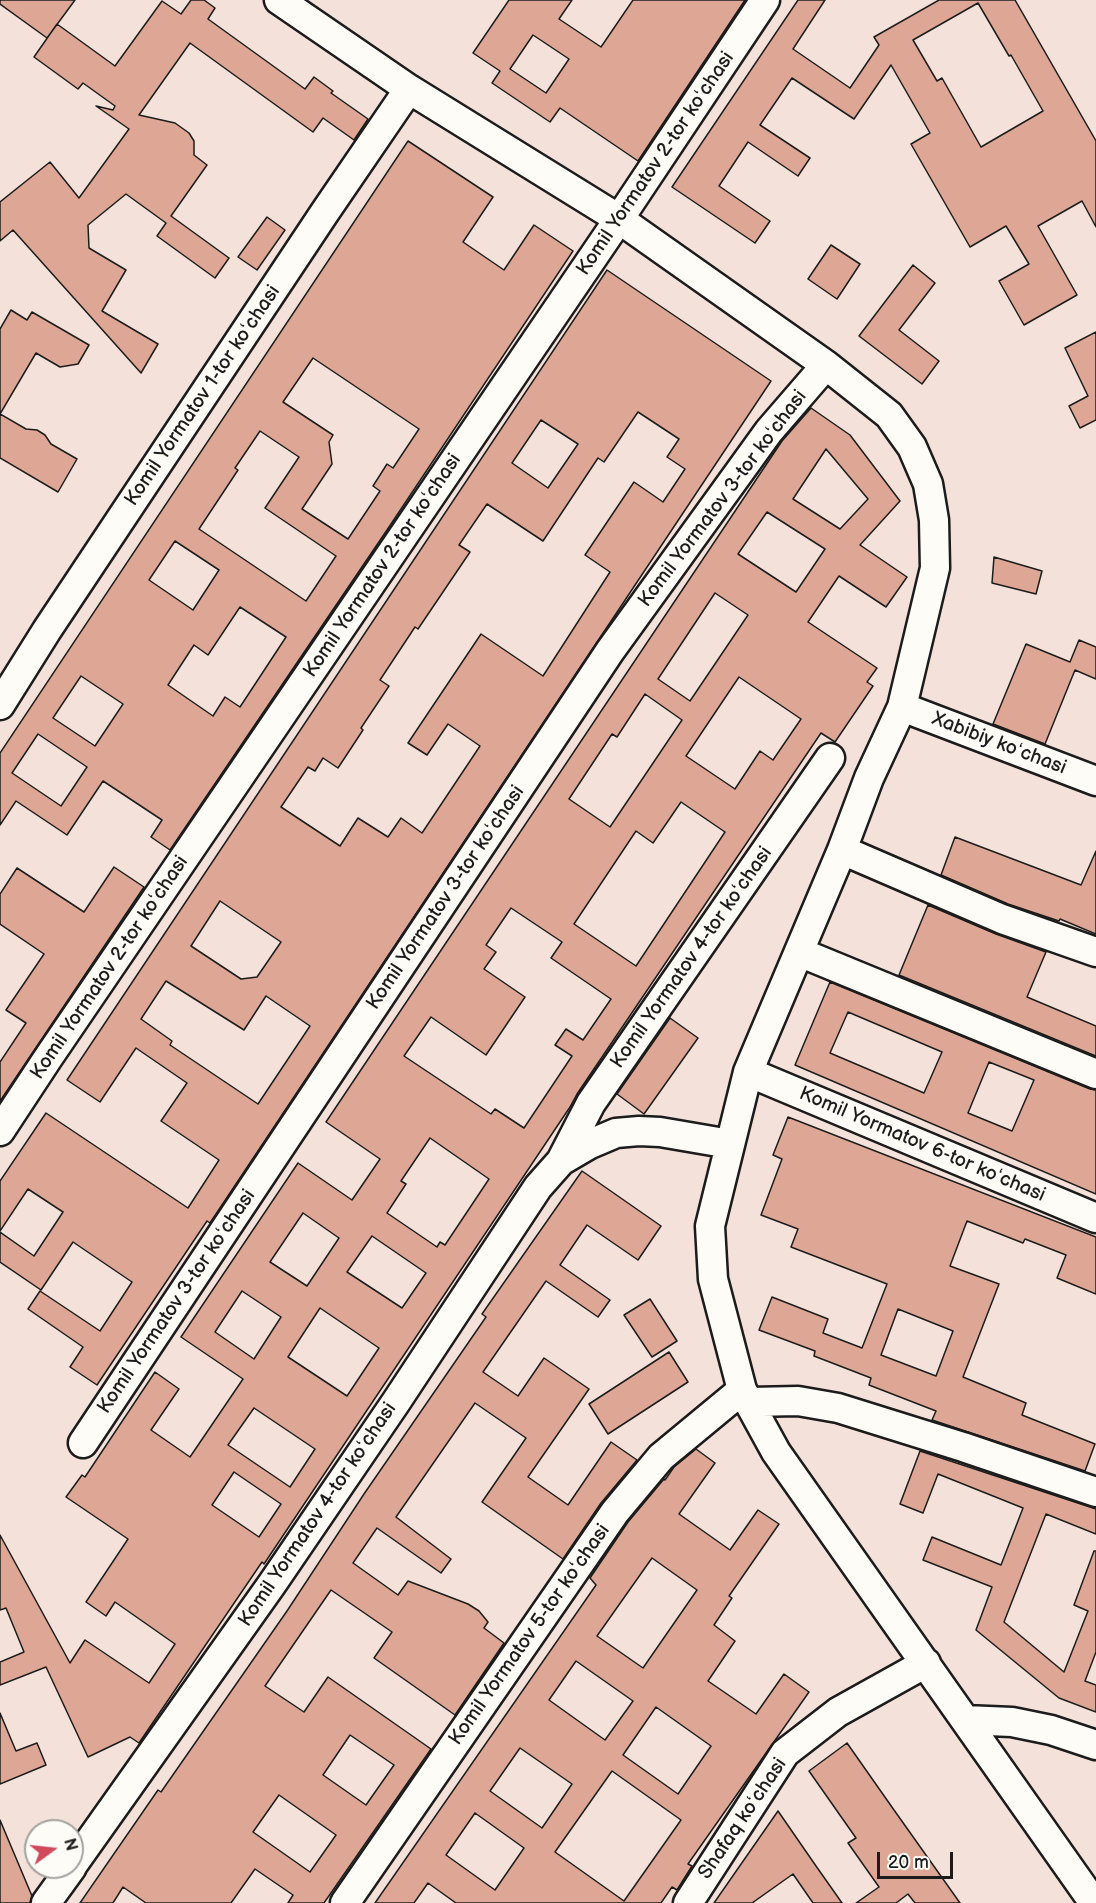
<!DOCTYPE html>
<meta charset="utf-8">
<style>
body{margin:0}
#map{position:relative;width:1096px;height:1903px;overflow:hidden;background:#f4e2da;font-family:"Balsamiq Sans",sans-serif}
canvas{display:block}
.north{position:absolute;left:24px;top:1819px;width:60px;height:60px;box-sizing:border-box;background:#fdfcf7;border:2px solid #a3a29f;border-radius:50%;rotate:75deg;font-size:16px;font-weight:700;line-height:24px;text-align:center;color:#1c1c1c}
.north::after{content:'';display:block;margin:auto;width:21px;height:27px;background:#d1495b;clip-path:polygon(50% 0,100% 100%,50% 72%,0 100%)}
.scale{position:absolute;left:877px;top:1852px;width:76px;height:27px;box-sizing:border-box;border:3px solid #1c1c1c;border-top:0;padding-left:8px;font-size:18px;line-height:21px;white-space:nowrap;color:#1c1c1c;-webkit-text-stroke:4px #fdfcf7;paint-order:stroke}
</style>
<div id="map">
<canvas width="1096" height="1903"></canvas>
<div class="north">N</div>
<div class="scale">20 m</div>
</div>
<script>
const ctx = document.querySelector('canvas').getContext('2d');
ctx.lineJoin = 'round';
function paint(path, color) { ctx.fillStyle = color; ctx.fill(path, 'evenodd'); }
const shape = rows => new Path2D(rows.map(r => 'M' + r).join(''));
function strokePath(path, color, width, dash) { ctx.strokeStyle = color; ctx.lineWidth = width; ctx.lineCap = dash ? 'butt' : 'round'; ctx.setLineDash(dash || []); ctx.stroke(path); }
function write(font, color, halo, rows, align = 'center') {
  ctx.font = font + ' "Balsamiq Sans",sans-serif'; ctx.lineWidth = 5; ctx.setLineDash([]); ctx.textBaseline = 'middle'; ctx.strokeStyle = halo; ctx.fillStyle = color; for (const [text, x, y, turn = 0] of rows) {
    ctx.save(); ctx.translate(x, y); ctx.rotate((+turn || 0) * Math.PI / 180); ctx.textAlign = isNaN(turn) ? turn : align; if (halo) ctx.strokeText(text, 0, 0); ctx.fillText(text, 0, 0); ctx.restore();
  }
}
const building = shape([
 [0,0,75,0,47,38,0,4,0,0],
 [191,0,204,0,215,8,208,19,305,89,314,77,333,91,331,93,368,119,354,140,323,118,313,132,190,43,139,115,175,123,189,133,194,141,194,155,207,165,171,216,229,258,215,278,157,236,166,223,126,194,88,225,89,248,126,270,102,311,158,344,141,373,13,230,0,241,0,202,50,162,79,198,129,129,96,106,113,110,115,106,83,83,78,89,34,57,57,24,115,66,162,1,181,14,191,0],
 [509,0,572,0,559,19,601,47,633,0,745,0,638,161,560,108,550,122,492,83,500,71,473,53,509,0],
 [533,35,569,59,546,93,510,69,533,35],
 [798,0,825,0,793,49,850,88,879,45,874,37,939,0,1015,0,1096,141,1096,227,1082,201,1038,226,1077,295,1024,325,999,281,1029,264,1006,226,970,247,911,144,930,133,891,65,854,119,792,78,760,125,810,158,798,176,748,142,719,186,770,221,755,243,672,187,798,0],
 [978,3,1009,56,1011,55,1043,111,981,147,942,78,937,81,913,40,978,3],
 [408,141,493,197,463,242,504,270,534,225,573,251,387,530,170,850,151,837,162,820,103,781,67,835,16,801,0,825,0,753,408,141],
 [313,358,419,429,393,468,387,464,373,486,380,491,348,539,302,509,332,464,329,442,333,435,283,402,313,358],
 [260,431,299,457,265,508,336,556,306,601,199,529,238,470,235,468,260,431],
 [175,541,219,570,193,610,149,580,175,541],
 [240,607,286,637,240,707,225,697,213,716,168,685,194,645,208,655,240,607],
 [81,676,123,704,95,746,53,718,81,676],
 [38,734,87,767,61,806,12,773,38,734],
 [267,217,285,230,257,270,238,257,267,217],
 [831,245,860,264,837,299,808,279,831,245],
 [913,265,935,283,899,330,939,361,922,384,859,336,913,265],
 [607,270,771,381,210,1223,207,1221,97,1385,70,1367,83,1347,28,1309,40,1291,100,1331,132,1282,73,1242,41,1290,0,1262,0,1232,34,1256,63,1212,28,1189,0,1231,0,1181,46,1113,188,1208,219,1160,161,1121,187,1083,136,1048,100,1102,67,1080,607,270],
 [638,412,679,439,667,457,685,469,663,502,634,482,585,555,610,572,543,676,481,634,408,743,427,755,448,724,480,746,422,833,401,818,388,837,358,818,340,846,281,807,308,767,315,771,323,758,338,768,363,730,361,728,389,686,380,680,415,627,418,629,470,552,459,545,487,504,543,541,598,458,604,462,638,412],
 [541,420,578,444,548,488,512,463,541,420],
 [220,901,281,942,257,977,241,979,191,946,220,901],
 [166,981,244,1030,266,996,310,1026,258,1104,170,1045,172,1041,141,1019,166,981],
 [11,310,27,320,32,312,89,345,78,364,60,367,36,353,0,414,26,429,37,430,45,435,51,444,77,459,58,492,0,458,0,329,11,310],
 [1096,332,1096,420,1080,428,1069,406,1088,396,1065,348,1096,332],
 [811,408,850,435,900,501,860,545,907,577,886,607,839,576,808,622,877,668,867,682,873,686,835,742,821,733,577,1094,570,1107,264,1564,262,1562,139,1743,130,1737,88,1757,46,1667,0,1685,0,1662,24,1652,6,1608,0,1610,0,1535,70,1663,85,1640,149,1683,175,1644,115,1602,106,1616,86,1602,128,1539,66,1497,82,1475,85,1477,155,1372,179,1389,151,1430,190,1457,243,1379,181,1337,298,1163,352,1200,380,1159,326,1122,782,441,811,408],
 [826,449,868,499,840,529,793,499,826,449],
 [767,512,825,549,796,592,738,554,767,512],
 [715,593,748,615,690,701,658,679,715,593],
 [739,677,801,719,773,760,760,751,735,789,686,756,739,677],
 [645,694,682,720,610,827,569,799,612,734,617,737,645,694],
 [681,802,725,832,636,966,574,924,636,831,653,843,681,802],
 [511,908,562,942,551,958,611,999,583,1040,566,1029,555,1045,572,1056,524,1128,495,1109,491,1114,404,1056,431,1017,486,1055,525,997,484,969,496,952,486,945,511,908],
 [430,1138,489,1179,445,1245,440,1242,437,1247,387,1213,406,1184,401,1181,430,1138],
 [303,1213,339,1238,307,1286,270,1262,303,1213],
 [372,1236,426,1273,402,1308,347,1272,372,1236],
 [242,1291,281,1317,254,1359,215,1332,242,1291],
 [320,1308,379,1348,347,1396,288,1357,320,1308],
 [254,1408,315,1449,290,1487,228,1445,254,1408],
 [234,1472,281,1504,259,1537,212,1505,234,1472],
 [994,557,1042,571,1036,594,992,583,994,557],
 [1079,640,1096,647,1096,679,1075,670,1045,744,993,724,1026,644,1070,662,1079,640],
 [955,837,1081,885,1096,851,1096,934,1060,919,1059,921,1008,904,941,875,955,837],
 [114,867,144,887,0,1101,0,1062,26,1023,6,1010,44,954,0,924,0,894,17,868,84,912,114,867],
 [928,905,996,934,1046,952,1027,997,1096,1026,1096,1056,899,975,928,905],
 [830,982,1090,1089,1096,1090,1096,1194,795,1065,830,982],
 [848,1012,942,1052,924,1093,830,1053,848,1012],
 [989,1062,1034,1080,1012,1131,968,1113,989,1062],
 [670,1018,698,1038,644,1114,617,1094,670,1018],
 [788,1117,1096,1237,1096,1294,1057,1278,1066,1255,1025,1239,1023,1243,967,1221,950,1266,999,1284,963,1377,1026,1403,1022,1415,1095,1444,1085,1471,932,1420,936,1411,869,1385,871,1378,814,1356,815,1351,759,1330,772,1297,828,1319,823,1333,862,1348,887,1284,791,1247,798,1229,761,1215,782,1159,773,1155,788,1117],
 [898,1309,953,1331,936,1376,881,1355,898,1309],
 [582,1171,661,1226,638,1260,587,1225,560,1265,610,1300,598,1317,546,1281,483,1372,518,1396,544,1358,589,1389,528,1477,568,1505,611,1442,637,1460,601,1503,563,1559,482,1502,526,1438,475,1403,396,1517,451,1559,441,1573,377,1528,353,1563,398,1595,408,1581,468,1604,479,1611,488,1622,484,1628,504,1643,455,1715,374,1658,392,1632,331,1590,265,1686,304,1712,328,1677,431,1749,324,1903,288,1903,293,1895,255,1869,231,1903,146,1903,123,1887,113,1903,80,1903,158,1790,161,1792,287,1611,364,1494,486,1317,482,1314,582,1171],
 [350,1735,394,1765,366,1805,323,1775,350,1735],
 [279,1795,336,1835,310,1872,253,1832,279,1795],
 [650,1299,677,1341,652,1357,624,1315,650,1299],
 [669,1352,688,1382,608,1434,589,1404,669,1352],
 [696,1449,715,1463,679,1514,730,1550,758,1510,779,1524,729,1596,732,1598,714,1625,735,1641,708,1681,756,1714,784,1674,809,1692,688,1864,692,1866,677,1890,672,1887,661,1903,456,1903,428,1883,414,1903,375,1903,596,1585,590,1578,628,1522,664,1479,665,1480,674,1467,696,1449],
 [652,1558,697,1590,643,1668,597,1636,652,1558],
 [576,1661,633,1701,605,1740,549,1700,576,1661],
 [656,1707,711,1746,678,1794,623,1755,656,1707],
 [520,1748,572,1784,542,1828,490,1791,520,1748],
 [612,1771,681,1820,624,1901,555,1852,612,1771],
 [475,1813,524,1848,495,1890,446,1855,475,1813],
 [920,1451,1096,1509,1096,1534,1046,1514,1004,1622,1064,1672,1088,1611,1074,1605,1094,1551,1096,1551,1096,1652,1085,1681,1096,1685,1096,1712,1059,1698,976,1630,992,1587,923,1560,932,1537,1001,1565,1023,1508,938,1474,923,1513,900,1504,920,1451],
 [0,1713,16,1751,37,1743,46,1765,0,1784,0,1713],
 [847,1743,894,1810,960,1903,915,1903,908,1894,896,1903,856,1903,879,1887,848,1843,856,1838,809,1771,847,1743],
 [778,1811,816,1866,842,1903,813,1903,793,1874,752,1903,714,1903,778,1811],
 [0,1820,32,1896,30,1903,0,1903,0,1820]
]);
const minor = shape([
 [279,0,409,89,619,219,826,365,889,415,912,447,928,484,934,520,935,568,902,707,869,778,842,850,748,1072,710,1226,713,1279,742,1390,776,1452,1094,1903],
 [0,705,47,630,325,212,409,89],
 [902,707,1096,781],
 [842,850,1002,919,1096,952],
 [799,952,1096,1074],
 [748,1072,1096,1218],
 [0,1131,48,1058,619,219,765,0],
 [561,1161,591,1103,830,758],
 [750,1402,798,1401,838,1408,963,1447,1096,1492],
 [83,1443,610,651,769,431,826,365],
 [965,1720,1012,1722,1051,1730,1096,1745],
 [72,1866,272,1584,396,1402,538,1187,561,1161,590,1144,616,1133,639,1131,660,1132,730,1144],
 [46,1903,72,1867],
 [345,1903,615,1512,661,1457,742,1390],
 [688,1903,785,1753,838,1712,926,1663]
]);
const streetNames = [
 ["Komil Yormatov 2-tor koʻchasi",656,164,-56],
 ["Komil Yormatov 1-tor koʻchasi",203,396,-56],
 ["Komil Yormatov 3-tor koʻchasi",723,499,-53],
 ["Komil Yormatov 2-tor koʻchasi",383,566,-56],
 ["Xabibiy koʻchasi",999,744,21],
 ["Komil Yormatov 3-tor koʻchasi",446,898,-56],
 ["Komil Yormatov 4-tor koʻchasi",692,958,-55],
 ["Komil Yormatov 2-tor koʻchasi",110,968,-56],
 ["Komil Yormatov 6-tor koʻchasi",922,1145,23],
 ["Komil Yormatov 3-tor koʻchasi",177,1302,-56],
 ["Komil Yormatov 4-tor koʻchasi",318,1515,-56],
 ["Komil Yormatov 5-tor koʻchasi",530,1635,-55],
 ["Shafaq koʻchasi",743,1819,-56]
];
paint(building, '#dea795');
strokePath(building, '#1c1c1c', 1.5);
strokePath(minor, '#1c1c1c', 33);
strokePath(minor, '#fdfcf7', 28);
write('20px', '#1c1c1c', '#fdfcf7', streetNames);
</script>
